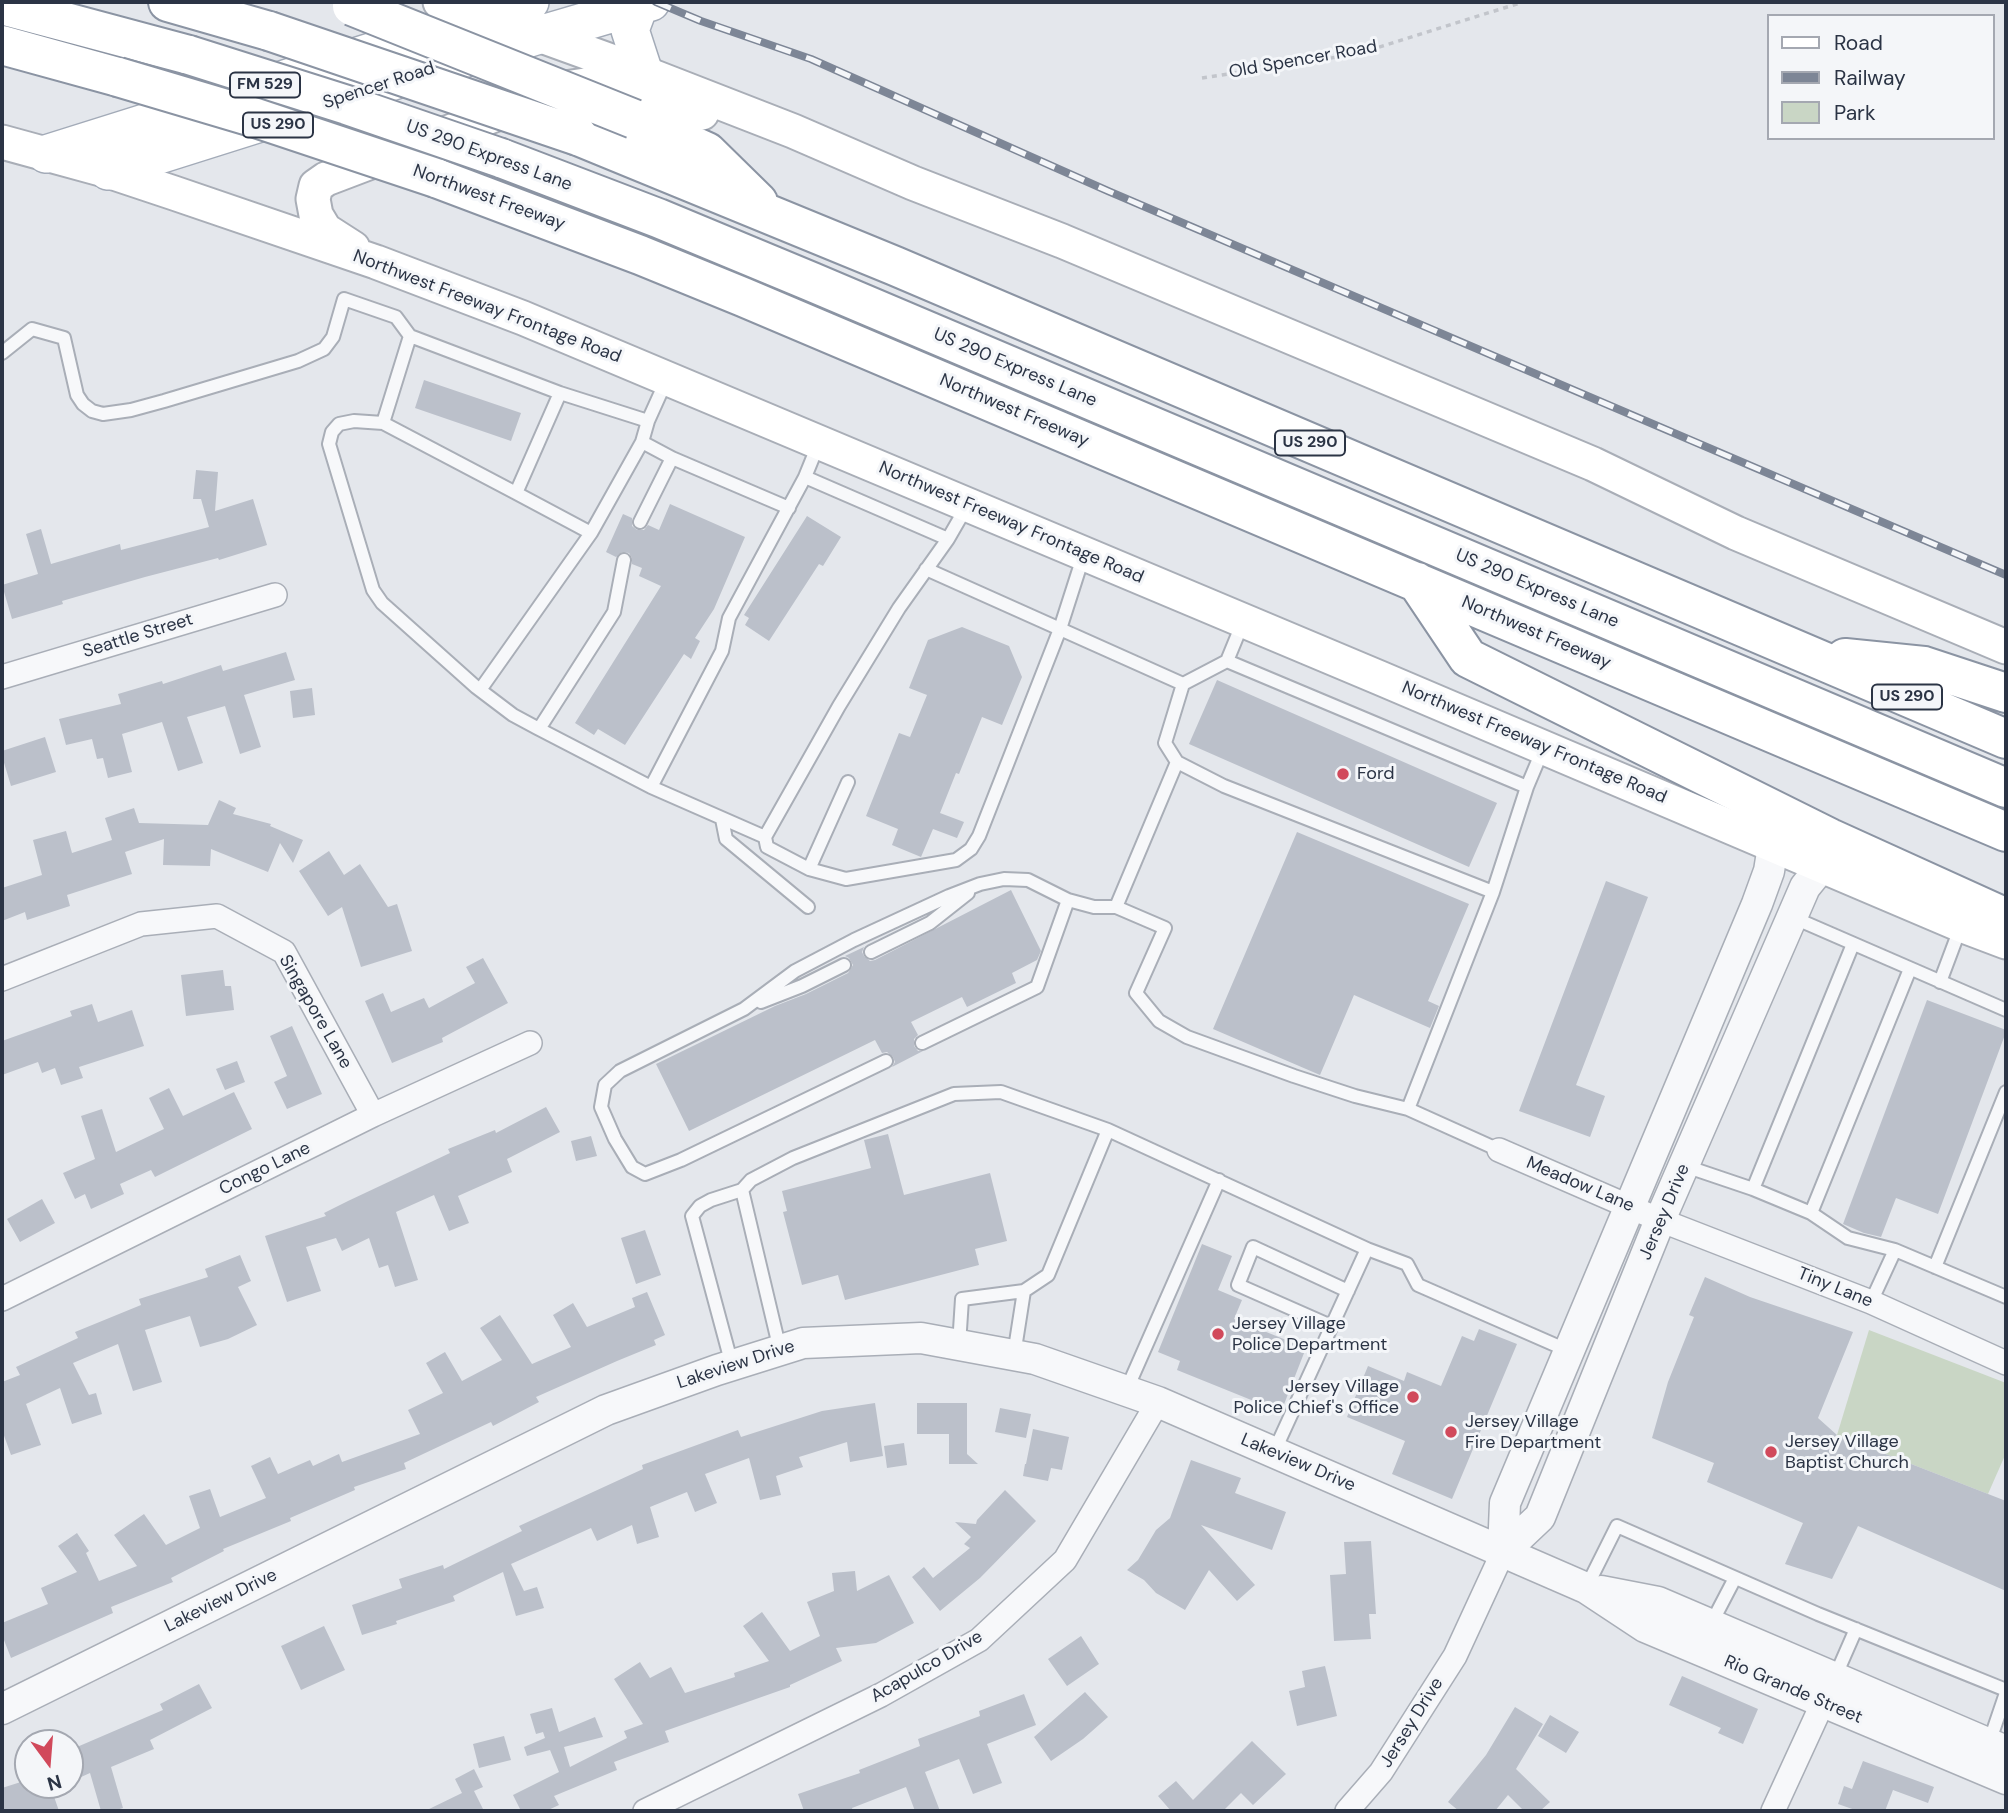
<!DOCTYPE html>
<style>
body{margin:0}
#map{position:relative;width:2008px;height:1813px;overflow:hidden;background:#e4e7ec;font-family:"DM Sans",sans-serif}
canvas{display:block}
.frame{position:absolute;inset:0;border:4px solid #2b3445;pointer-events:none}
.legend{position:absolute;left:1767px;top:14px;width:228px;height:126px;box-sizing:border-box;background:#f4f6f9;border:2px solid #a4a8b1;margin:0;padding:9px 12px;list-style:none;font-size:21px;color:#2b3445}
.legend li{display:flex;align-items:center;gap:14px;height:35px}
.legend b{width:35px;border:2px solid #a4a8b1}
.north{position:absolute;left:14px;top:1729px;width:70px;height:70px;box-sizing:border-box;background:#f4f6f9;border:2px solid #a4a8b1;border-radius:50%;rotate:164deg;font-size:19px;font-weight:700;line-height:28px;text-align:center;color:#2b3445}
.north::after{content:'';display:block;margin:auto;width:24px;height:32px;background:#d1495b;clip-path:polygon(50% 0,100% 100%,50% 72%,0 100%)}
</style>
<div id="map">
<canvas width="2008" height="1813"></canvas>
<div class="frame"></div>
<ul class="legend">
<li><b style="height:9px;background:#fff"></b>Road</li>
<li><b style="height:9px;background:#7d8696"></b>Railway</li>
<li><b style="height:19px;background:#c9d6c5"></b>Park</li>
</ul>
<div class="north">N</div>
</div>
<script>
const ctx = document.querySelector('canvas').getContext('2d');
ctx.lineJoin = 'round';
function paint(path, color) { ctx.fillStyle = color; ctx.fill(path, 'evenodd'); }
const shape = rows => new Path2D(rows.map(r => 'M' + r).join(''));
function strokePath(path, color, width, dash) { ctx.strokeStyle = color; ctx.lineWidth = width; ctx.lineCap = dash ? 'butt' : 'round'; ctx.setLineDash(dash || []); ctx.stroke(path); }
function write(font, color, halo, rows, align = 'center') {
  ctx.font = font + ' "DM Sans",sans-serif'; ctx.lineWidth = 6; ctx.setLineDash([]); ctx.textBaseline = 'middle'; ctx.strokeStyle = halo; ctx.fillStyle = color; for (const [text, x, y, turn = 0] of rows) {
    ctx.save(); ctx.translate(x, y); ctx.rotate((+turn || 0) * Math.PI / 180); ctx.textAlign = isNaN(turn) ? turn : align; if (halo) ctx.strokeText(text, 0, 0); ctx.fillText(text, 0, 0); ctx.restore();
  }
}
const green = shape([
 [1869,1330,2006,1383,2006,1453,1988,1494,1837,1435]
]);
const building = shape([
 [424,380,521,413,511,441,415,408],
 [196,470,218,472,215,511,253,499,267,545,219,560,218,558,145,577,62,601,63,604,12,619,2,585,38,574,26,534,41,529,51,564,120,544,121,550,209,527,201,499,193,499],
 [670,504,745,537,714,609,695,638,700,641,691,659,684,654,625,745,598,729,594,735,575,723,661,586,639,576,642,568,632,564,632,558,629,553,622,552,616,557,606,552,623,514,632,518,632,526,637,530,644,530,648,525,659,530],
 [807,516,841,537,823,566,819,564,769,641,745,625,749,618,744,615],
 [962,627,1009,646,1022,677,1002,725,982,717,959,774,956,773,940,813,964,822,957,838,933,829,921,857,892,845,898,829,866,816,899,733,910,737,927,695,909,688,928,640],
 [286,652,295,680,244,695,261,747,240,754,225,706,187,717,203,763,178,771,162,722,122,734,132,772,108,778,103,758,97,759,92,739,66,745,59,719,121,704,118,694,162,681,163,684,221,665,223,671],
 [1217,680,1497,803,1469,867,1189,744],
 [312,688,315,715,293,718,290,691],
 [45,737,56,772,11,786,2,756,2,751],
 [219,800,236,808,233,814,271,824,270,826,303,840,293,863,280,843,268,872,211,849,210,866,163,865,164,839,125,852,132,874,67,895,70,906,27,920,25,912,2,921,2,888,42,875,33,840,66,831,72,853,112,840,105,818,134,808,139,823,208,825],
 [1297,832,1469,904,1428,1001,1439,1006,1430,1028,1354,995,1320,1075,1213,1029],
 [329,851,344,875,360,864,388,907,397,904,412,951,361,967,342,907,328,916,299,871],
 [1606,881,1648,897,1576,1085,1605,1096,1590,1137,1519,1111],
 [1011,890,1041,951,1037,960,1012,973,1016,983,967,1007,962,997,911,1022,918,1035,914,1039,914,1046,918,1051,923,1051,892,1067,895,1062,893,1057,887,1052,882,1053,875,1040,689,1131,656,1064,775,1006,806,994,848,973,853,965,849,958,845,956,864,947,862,952,864,956,870,961,875,960],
 [483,958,508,1003,442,1038,443,1042,392,1063,365,1001,383,993,391,1012,424,998,429,1008,475,983,466,967],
 [223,970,225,986,231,986,234,1010,186,1016,181,975],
 [1927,1000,2006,1030,2006,1032,1938,1214,1896,1198,1881,1237,1864,1233,1843,1224],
 [92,1004,98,1022,132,1010,144,1046,79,1067,83,1078,61,1085,55,1068,42,1073,38,1062,2,1075,2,1041,72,1016,70,1011],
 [292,1026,322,1094,287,1109,274,1082,287,1076,270,1036],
 [237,1061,245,1082,225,1090,216,1069],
 [169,1088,183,1116,234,1092,252,1129,155,1177,151,1170,120,1184,124,1194,91,1209,85,1194,75,1199,63,1173,95,1159,81,1116,102,1109,116,1152,164,1129,149,1098],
 [546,1107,560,1132,507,1159,512,1172,458,1196,469,1223,449,1231,434,1195,396,1212,418,1280,395,1287,388,1265,379,1268,369,1238,342,1251,336,1238,306,1247,321,1291,287,1302,265,1236,326,1216,324,1213,348,1201,450,1153,448,1149,495,1130,496,1133],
 [888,1134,904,1195,990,1173,1007,1241,975,1249,979,1265,845,1300,838,1275,802,1285,783,1212,787,1211,782,1191,871,1168,864,1140],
 [591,1136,597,1156,576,1161,571,1141],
 [42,1199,55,1223,20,1242,7,1219],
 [645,1230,661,1275,636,1284,621,1238],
 [1202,1244,1232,1256,1218,1290,1242,1300,1234,1319,1306,1348,1281,1412,1177,1370,1180,1361,1158,1352],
 [240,1255,251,1281,238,1287,257,1325,228,1339,200,1347,190,1316,145,1330,162,1382,133,1391,118,1344,73,1363,89,1395,96,1393,102,1414,72,1424,60,1388,26,1404,41,1445,11,1455,2,1430,2,1382,20,1375,16,1367,78,1338,75,1332,141,1305,139,1299,208,1277,205,1269],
 [1705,1277,1750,1297,1853,1332,1818,1418,1837,1435,2006,1501,2006,1591,1858,1526,1832,1579,1785,1564,1803,1523,1707,1482,1714,1463,1652,1438,1668,1382,1694,1317,1689,1315],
 [647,1292,665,1335,654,1340,656,1345,617,1361,536,1397,539,1402,493,1426,491,1422,404,1463,406,1469,354,1487,355,1490,290,1518,291,1521,223,1549,224,1551,171,1578,173,1582,111,1607,113,1613,11,1658,2,1635,2,1623,48,1604,41,1588,77,1572,58,1546,77,1533,89,1551,86,1553,99,1581,137,1566,114,1535,144,1514,166,1545,200,1528,189,1496,210,1489,220,1517,266,1498,251,1466,270,1457,278,1474,310,1460,313,1466,339,1454,342,1462,420,1434,408,1410,443,1393,426,1363,445,1352,462,1381,502,1360,480,1328,500,1315,532,1364,571,1347,553,1315,573,1303,587,1327,635,1307,632,1298],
 [1479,1329,1517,1344,1452,1499,1392,1474,1405,1441,1347,1417,1368,1366,1404,1381,1407,1372,1441,1386,1462,1336,1474,1341],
 [875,1403,883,1456,850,1462,847,1442,799,1457,803,1467,776,1476,781,1495,760,1500,749,1458,705,1474,717,1503,695,1512,687,1492,650,1507,659,1537,637,1544,632,1525,597,1541,591,1528,511,1564,524,1591,537,1587,544,1608,516,1616,503,1572,453,1596,455,1601,396,1621,397,1624,362,1635,352,1605,402,1588,399,1579,443,1565,444,1569,522,1531,519,1526,643,1469,642,1465,738,1430,741,1437,822,1411],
 [917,1403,967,1403,967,1454,978,1464,949,1464,949,1434,917,1434],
 [1000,1408,1031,1414,1026,1438,995,1432],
 [1033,1429,1069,1437,1062,1470,1051,1468,1048,1481,1023,1476,1025,1464,1027,1464,1026,1464],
 [904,1443,907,1465,887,1468,884,1446],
 [1191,1460,1241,1478,1235,1493,1286,1512,1272,1550,1201,1525,1255,1585,1237,1601,1209,1570,1185,1610,1156,1593,1144,1580,1127,1570,1138,1560,1156,1530,1170,1518],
 [1005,1490,1036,1521,980,1578,940,1611,912,1577,924,1567,933,1578,970,1548,964,1544,971,1537,955,1522,976,1524,977,1520],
 [1371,1541,1376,1614,1369,1614,1371,1639,1334,1641,1330,1575,1346,1574,1344,1542],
 [855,1571,857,1591,889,1575,914,1623,876,1643,836,1648,842,1661,790,1685,790,1687,665,1731,669,1742,614,1762,617,1770,554,1796,559,1805,546,1811,521,1811,513,1795,559,1772,550,1750,527,1756,524,1747,545,1738,543,1732,536,1734,530,1714,552,1708,559,1732,595,1717,603,1737,564,1747,570,1767,627,1738,624,1731,643,1724,614,1679,640,1662,650,1678,671,1667,685,1693,735,1677,734,1673,769,1661,743,1626,762,1612,790,1651,820,1636,807,1602,834,1591,832,1573],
 [324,1626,345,1670,301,1690,281,1646],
 [1081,1636,1099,1664,1067,1686,1048,1659],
 [1325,1666,1337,1716,1297,1726,1289,1691,1305,1687,1302,1671],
 [1682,1676,1758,1709,1743,1744,1718,1733,1721,1728,1669,1705],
 [199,1684,212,1708,150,1740,154,1749,111,1767,123,1808,113,1811,101,1811,90,1773,70,1782,70,1750,163,1710,160,1704],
 [1085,1692,1108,1717,1083,1739,1051,1761,1034,1737],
 [1024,1694,1036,1725,987,1744,1002,1783,973,1794,959,1759,925,1772,940,1811,915,1811,906,1787,852,1808,853,1811,804,1811,798,1794,860,1773,859,1770,920,1746,918,1739,980,1716,979,1711],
 [1515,1707,1543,1724,1516,1769,1550,1802,1540,1811,1524,1811,1508,1795,1495,1811,1459,1811,1448,1802,1486,1755],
 [1550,1715,1579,1732,1566,1753,1538,1736],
 [504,1736,511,1760,479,1768,473,1744],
 [1252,1741,1286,1774,1253,1805,1241,1793,1223,1811,1171,1811,1158,1796,1176,1781,1193,1800],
 [1863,1761,1934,1787,1928,1803,1893,1790,1885,1811,1858,1811,1838,1804,1844,1786,1852,1789],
 [474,1769,483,1787,474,1791,484,1811,425,1811,462,1793,455,1779],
 [24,1781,25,1785,50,1785,59,1811,2,1811,2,1788]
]);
const path = shape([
 [1202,78,1357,54,1523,2]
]);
const service = shape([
 [2,353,32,329,64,338,77,395,83,404,92,411,103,414,131,410,164,401,298,361,324,349,333,337,344,299,396,317,410,336],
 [560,393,516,493,383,423,410,336,560,393,648,421],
 [383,423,354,421,339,424,332,432,329,444,373,590,382,603,476,687,513,715,539,729,614,612,624,560],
 [672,458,789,508],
 [805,477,948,539],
 [516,493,591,533],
 [967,506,948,539,899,608,839,706,765,837,767,847,809,869,846,879,956,860,971,849,979,836,1060,629,1084,554],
 [640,522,672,458,642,442,648,421,666,381],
 [926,569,1183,684],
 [1227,661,1527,787],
 [480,690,591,533,642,442],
 [539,729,651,787],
 [1177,762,1224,786,1493,892],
 [722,819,726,839,808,907],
 [765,837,651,787,722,651,729,618,805,477,818,445],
 [809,869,848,782],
 [1068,900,1094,907,1116,907,1177,762,1165,743,1183,684,1227,661,1243,622],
 [1116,907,1165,928,1136,993,1159,1021,1187,1037,1294,1076,1355,1096,1408,1109,1499,1150],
 [1792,917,2006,1010],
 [871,952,930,923,968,893],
 [1940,982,1961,926],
 [761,1002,802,986,844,965],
 [886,1061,681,1160,645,1174,632,1167,615,1139,601,1107,605,1085,620,1071,744,1009,795,971,854,940,949,896,980,884,1004,879,1028,880,1068,900,1037,987,922,1043],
 [1408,1109,1493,892,1527,787,1543,749],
 [1108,1130,1367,1249,1274,1452],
 [1685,1166,1753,1189,1853,944],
 [1753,1189,1811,1213,1910,969],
 [742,1190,780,1350],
 [1811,1213,1848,1238,1895,1250],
 [1367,1249,1407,1264,1418,1285,1569,1351],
 [1935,1267,2006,1092],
 [1871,1302,1895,1250,2006,1297],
 [1331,1326,1238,1285,1253,1247,1348,1291],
 [959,1345,962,1299,1024,1291],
 [732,1365,692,1216,700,1206,711,1200,742,1190,751,1180,793,1158,954,1094,1001,1092,1108,1130,1048,1275,1024,1291,1014,1355],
 [1126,1391,1219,1180],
 [1586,1588,1617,1526,1818,1614,2006,1690],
 [1711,1624,1735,1578],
 [1835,1677,1856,1629],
 [1989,1743,2006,1693]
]);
const minor = shape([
 [2,677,275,595],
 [2,979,141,924,217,916,284,952,373,1115],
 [1499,1150,1660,1220,1871,1302,2006,1363],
 [2,1299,373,1115,530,1043],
 [645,1811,881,1695,979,1640,1065,1560,1158,1402],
 [1347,1811,1381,1772,1455,1656,1503,1552],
 [1773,1811,1830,1687]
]);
const tertiary = shape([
 [1503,1552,1540,1517,1660,1220,1792,917,1805,887,1822,866],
 [1503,1552,1505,1503,1757,904,1769,871,1773,846],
 [1601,1591,1658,1602,2006,1751],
 [2,1709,606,1410,717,1370,803,1343,921,1338,1035,1359,1158,1402,1586,1588,1645,1627,2006,1779]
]);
const secondary = shape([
 [440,2,539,35,644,73,793,131,913,183,1062,241,1593,464,1736,533,2006,647],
 [2,142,108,171,174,193,376,262,523,318,1380,678,1961,925,2006,942],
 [353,248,325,230,316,215,313,199,316,186,326,179,565,88,585,85,605,87,624,91,658,104,702,113]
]);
const primary = shape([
 [639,6,630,30,644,73],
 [46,154,530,2],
 [108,171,539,35,651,2]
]);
const motorway = shape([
 [168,2,269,31],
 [2,5,189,55],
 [2,45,118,77],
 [634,119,707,152,758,202],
 [578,136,895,266,2006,739],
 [501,158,658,218,812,282,2006,788],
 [436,178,640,255,743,297,2006,832],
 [1417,582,1468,658,1830,838,2006,918],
 [1845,658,1924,666,2006,693]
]);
const rail = shape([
 [656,2,701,21,811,59,1108,191,2006,575]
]);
const motorwayBridge = shape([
 [352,6,634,119],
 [269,31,578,136],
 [189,55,347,105,501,158],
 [118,77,256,118,436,178]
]);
const markers = [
 [1343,774,7,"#d1495b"],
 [1218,1334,7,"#d1495b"],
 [1413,1397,7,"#d1495b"],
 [1451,1432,7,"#d1495b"],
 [1771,1452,7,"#d1495b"]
];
const shields = [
 [265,85,70],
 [278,125,70],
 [1310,443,70],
 [1907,697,70]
];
const shieldNames = [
 ["FM 529",265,85],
 ["US 290",278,125],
 ["US 290",1310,443],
 ["US 290",1907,697]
];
const streetNames = [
 ["Old Spencer Road",1303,60,-10],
 ["Spencer Road",379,86,-18],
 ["US 290 Express Lane",489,156,20],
 ["Northwest Freeway",489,198,20],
 ["Northwest Freeway Frontage Road",487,307,21],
 ["US 290 Express Lane",1015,368,23],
 ["Northwest Freeway",1014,411,23],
 ["Northwest Freeway Frontage Road",1011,523,23],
 ["US 290 Express Lane",1537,589,23],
 ["Northwest Freeway",1536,633,23],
 ["Seattle Street",138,636,-17],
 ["Northwest Freeway Frontage Road",1534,743,23],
 ["Singapore Lane",315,1012,60],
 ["Congo Lane",265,1169,-26],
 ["Meadow Lane",1580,1185,23],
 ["Jersey Drive",1665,1212,-67],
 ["Tiny Lane",1835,1288,22],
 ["Lakeview Drive",736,1365,-18],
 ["Lakeview Drive",1298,1463,23],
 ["Lakeview Drive",221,1601,-26],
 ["Acapulco Drive",927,1667,-30],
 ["Rio Grande Street",1793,1690,23],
 ["Jersey Drive",1412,1723,-58]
];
const poiNames = [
 ["Ford",1357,774],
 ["Jersey Village",1232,1324],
 ["Police Department",1232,1345],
 ["Jersey Village",1399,1387,"right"],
 ["Police Chief's Office",1399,1408,"right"],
 ["Jersey Village",1465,1422],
 ["Fire Department",1465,1443],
 ["Jersey Village",1785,1442],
 ["Baptist Church",1785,1463]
];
paint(green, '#c9d6c5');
paint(building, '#bbc0ca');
strokePath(service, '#a9aeb7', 16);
strokePath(minor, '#a9aeb7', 26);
strokePath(tertiary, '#a9aeb7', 33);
strokePath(secondary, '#a9aeb7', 37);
strokePath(primary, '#a3abb8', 40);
strokePath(motorway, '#8b94a3', 42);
strokePath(path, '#c2c5cb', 3.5, [5, 5]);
strokePath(service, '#f7f8fa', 12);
strokePath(minor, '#f7f8fa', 23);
strokePath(tertiary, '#f7f8fa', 30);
strokePath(secondary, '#fff', 33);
strokePath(primary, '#fff', 37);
strokePath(motorway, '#fff', 38);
strokePath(rail, '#7d8696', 8);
strokePath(rail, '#f4f6f9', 5, [16]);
strokePath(motorwayBridge, '#8b94a3', 42, []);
strokePath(motorwayBridge, '#fff', 38);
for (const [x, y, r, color] of markers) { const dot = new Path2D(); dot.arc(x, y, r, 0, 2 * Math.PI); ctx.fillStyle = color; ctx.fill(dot); strokePath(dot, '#f4f6f9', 2.5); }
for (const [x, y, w] of shields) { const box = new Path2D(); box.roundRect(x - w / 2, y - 12.5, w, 25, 5); ctx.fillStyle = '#f4f6f9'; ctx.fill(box); strokePath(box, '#2b3445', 2); }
write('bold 16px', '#2b3445', null, shieldNames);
write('18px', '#2b3445', '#f4f6f9', streetNames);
write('18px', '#2b3445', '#f4f6f9', poiNames, 'left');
</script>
